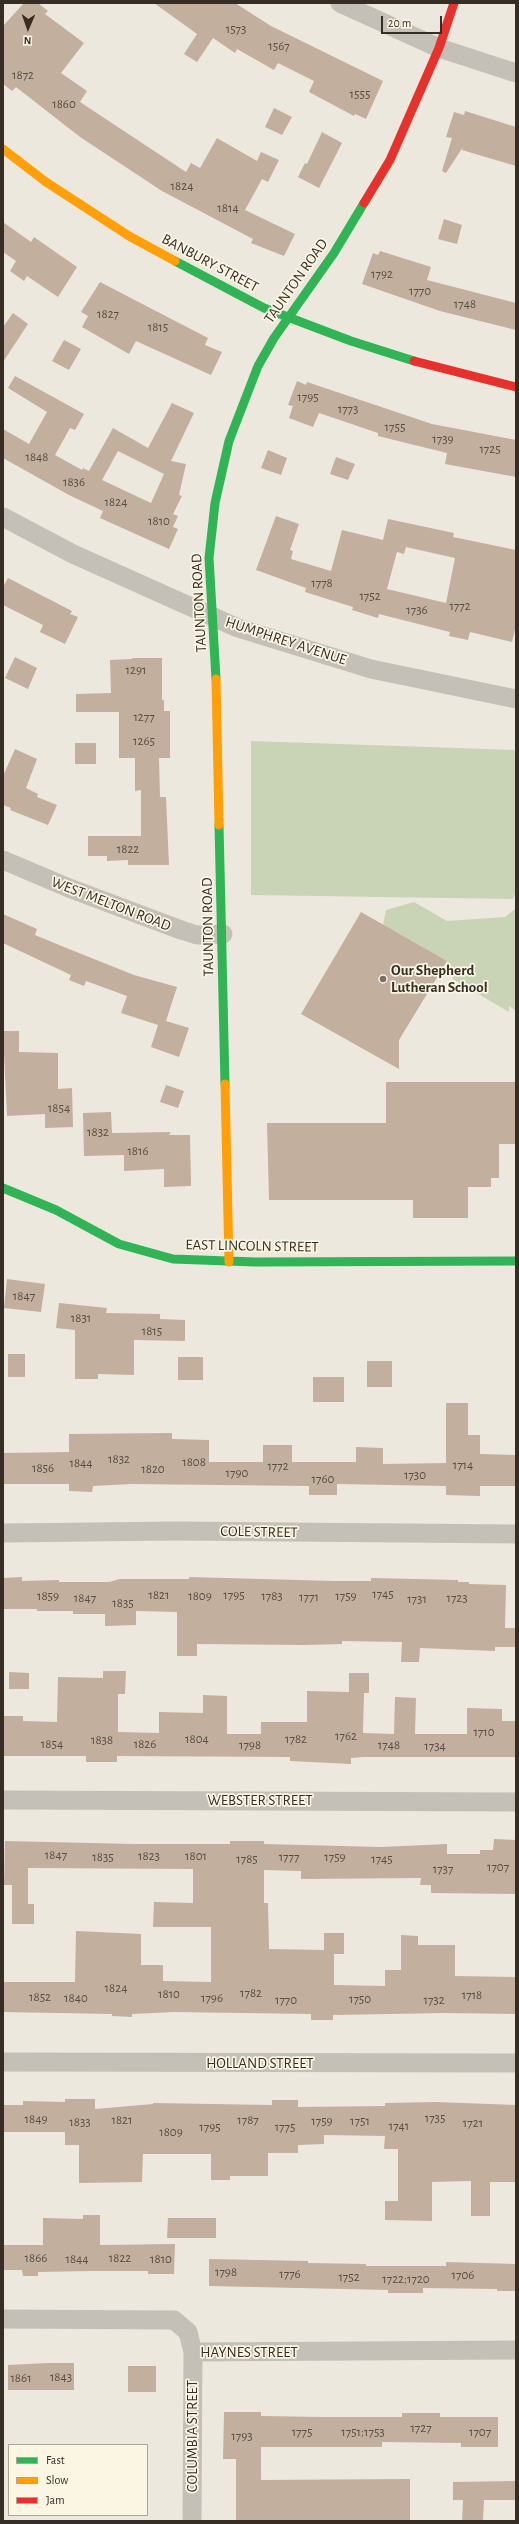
<!DOCTYPE html>
<style>
body{margin:0}
#map{position:relative;width:519px;height:2524px;overflow:hidden;background:#ede8dd;font-family:"Alegreya Sans",sans-serif}
canvas{display:block}
.frame{position:absolute;inset:0;border:4px solid #362e25;pointer-events:none}
.legend{position:absolute;left:8px;top:2444px;width:140px;height:72px;box-sizing:border-box;background:#fbf5e4;border:1px solid #aca598;margin:0;padding:5px 7px;list-style:none;font-size:12px;color:#362e25}
.legend li{display:flex;align-items:center;gap:8px;height:20px}
.legend b{width:20px;border:1px solid #aca598}
.north{position:absolute;left:8px;top:8px;width:40px;height:40px;-webkit-text-stroke:3px #fbf5e4;paint-order:stroke;rotate:182deg;font-size:11px;font-weight:700;line-height:16px;text-align:center;color:#362e25}
.north::after{content:'';display:block;margin:auto;width:14px;height:18px;background:#362e25;clip-path:polygon(50% 0,100% 100%,50% 72%,0 100%)}
.scale{position:absolute;left:381px;top:16px;width:61px;height:18px;box-sizing:border-box;border:2px solid #362e25;border-top:0;padding-left:5px;font-size:12px;line-height:14px;white-space:nowrap;color:#362e25;-webkit-text-stroke:3px #fbf5e4;paint-order:stroke}
</style>
<div id="map">
<canvas width="519" height="2524"></canvas>
<div class="frame"></div>
<ul class="legend">
<li><b style="height:5px;background:#30b455"></b>Fast</li>
<li><b style="height:5px;background:#ff9f0a"></b>Slow</li>
<li><b style="height:5px;background:#e5322d"></b>Jam</li>
</ul>
<div class="north">N</div>
<div class="scale">20 m</div>
</div>
<script>
const ctx = document.querySelector('canvas').getContext('2d');
ctx.lineJoin = 'round';
function paint(path, color) { ctx.fillStyle = color; ctx.fill(path, 'evenodd'); }
const shape = rows => new Path2D(rows.map(r => 'M' + r).join(''));
function strokePath(path, color, width, dash) { ctx.strokeStyle = color; ctx.lineWidth = width; ctx.lineCap = dash ? 'butt' : 'round'; ctx.setLineDash(dash || []); ctx.stroke(path); }
function write(font, color, halo, rows, align = 'center') {
  ctx.font = font + ' "Alegreya Sans",sans-serif'; ctx.lineWidth = 3.5; ctx.setLineDash([]); ctx.textBaseline = 'middle'; ctx.strokeStyle = halo; ctx.fillStyle = color; for (const [text, x, y, turn = 0] of rows) {
    ctx.save(); ctx.translate(x, y); ctx.rotate((+turn || 0) * Math.PI / 180); ctx.textAlign = isNaN(turn) ? turn : align; if (halo) ctx.strokeText(text, 0, 0); ctx.fillText(text, 0, 0); ctx.restore();
  }
}
const green = shape([
 [251,741,516,750,516,891,513,899,251,895],
 [414,902,447,921,505,917,516,908,516,1011,509,1006,509,1012,453,979,447,961,383,925,386,910]
]);
const building = shape([
 [24,3,38,3,48,11,45,14,84,43,61,73,87,91,80,102,186,172,191,163,200,168,217,138,257,161,261,152,279,160,268,182,262,179,245,210,295,234,284,256,251,243,253,239,162,191,80,137,16,87,12,91,3,84,3,26],
 [154,3,235,3,271,26,383,81,366,119,355,114,354,116,309,92,314,81,278,63,274,70,237,49,235,53,213,38,197,62,184,54,197,34],
 [274,108,292,117,282,135,265,127],
 [465,111,516,127,516,166,462,150,463,147,446,173,442,171,452,138,446,137,454,112,464,115],
 [322,132,342,143,319,188,298,177,305,163,307,164],
 [444,219,462,225,457,244,438,239],
 [3,222,31,242,34,237,77,267,58,297,27,276,24,281,10,271,16,261,3,252],
 [380,251,431,267,427,280,516,303,516,330,440,311,362,284,373,253,378,255],
 [100,282,208,338,205,345,222,352,211,375,136,341,129,354,82,327,88,316,81,312],
 [13,313,28,324,3,362,3,327],
 [64,340,81,349,69,370,52,361],
 [15,376,84,414,75,430,70,428,55,455,82,470,83,468,89,471,113,428,148,448,172,403,194,413,171,461,186,464,179,495,182,496,173,514,178,516,173,527,178,529,169,549,100,518,103,511,69,495,3,458,3,429,29,444,47,412,8,388],
 [118,451,164,474,151,503,102,480],
 [297,381,306,385,307,382,432,424,516,440,516,477,445,464,447,453,378,436,378,433,319,413,313,427,289,418,293,406,288,405],
 [268,450,287,458,281,475,261,468],
 [336,457,355,464,348,480,330,474],
 [276,516,299,524,290,550,293,551,291,559,331,571,342,530,383,540,388,519,454,533,453,537,516,550,516,625,512,642,470,632,468,640,449,636,450,632,379,614,378,618,352,610,353,607,305,592,306,588,256,570],
 [406,547,455,558,446,603,387,589,397,552,404,554],
 [8,578,72,611,70,614,78,617,65,644,40,632,43,625,3,605,3,587],
 [15,657,37,668,28,689,5,678],
 [132,658,162,658,162,700,164,700,164,711,170,711,170,758,159,758,160,797,166,797,169,865,128,865,128,860,107,861,107,856,88,856,88,836,141,836,141,790,135,791,135,758,119,758,119,712,76,712,76,694,111,693,110,660,132,659],
 [75,743,96,743,96,764,75,764],
 [15,749,37,759,26,788,38,794,37,797,57,805,48,825,10,810,11,808,3,805,3,776],
 [361,912,447,961,399,1040,399,1069,301,1014],
 [3,914,37,929,35,935,64,947,134,975,177,987,166,1021,189,1028,179,1057,151,1047,158,1025,121,1013,127,996,86,981,84,986,69,980,71,975,3,943],
 [3,1031,19,1031,19,1052,58,1053,58,1089,72,1088,73,1127,45,1128,45,1114,7,1116],
 [386,1082,516,1082,516,1144,499,1144,499,1178,491,1178,491,1187,468,1187,468,1218,413,1218,413,1200,269,1200,267,1123,386,1123],
 [166,1085,184,1091,178,1108,160,1102],
 [111,1112,112,1133,171,1132,169,1135,190,1135,191,1186,164,1187,164,1169,124,1171,124,1155,84,1156,83,1113],
 [7,1279,45,1284,41,1312,4,1308],
 [59,1303,107,1308,106,1313,160,1314,160,1319,185,1320,185,1341,134,1340,134,1375,98,1374,98,1379,75,1379,75,1330,56,1328],
 [8,1354,25,1354,25,1377,8,1377],
 [178,1357,203,1357,203,1380,178,1380],
 [367,1361,392,1361,392,1387,367,1387],
 [313,1377,344,1377,344,1402,313,1402],
 [446,1403,468,1403,468,1435,480,1435,480,1454,516,1455,516,1486,480,1486,480,1496,446,1495,446,1486,337,1484,337,1495,309,1495,309,1486,131,1484,93,1486,92,1492,69,1491,69,1484,3,1484,3,1453,69,1452,69,1434,172,1433,172,1439,209,1440,209,1462,263,1462,263,1445,292,1445,292,1462,356,1462,356,1447,383,1448,383,1464,446,1463],
 [22,1577,22,1581,59,1580,59,1582,109,1582,120,1579,189,1579,189,1577,334,1581,371,1581,371,1578,458,1580,458,1582,469,1582,469,1584,506,1585,505,1628,516,1628,516,1647,495,1647,495,1651,420,1648,419,1662,401,1662,402,1642,342,1641,342,1644,303,1645,197,1644,197,1656,177,1656,177,1612,136,1611,136,1625,105,1626,105,1614,73,1614,73,1611,37,1611,37,1609,3,1609,3,1578],
 [103,1671,126,1671,125,1694,118,1694,118,1732,159,1733,159,1712,203,1713,203,1695,227,1696,227,1734,261,1734,261,1722,307,1722,307,1691,349,1692,349,1673,369,1673,369,1693,364,1693,363,1733,394,1734,395,1697,416,1698,415,1734,467,1734,467,1708,502,1709,502,1721,516,1721,516,1757,363,1757,351,1758,351,1764,290,1761,290,1757,117,1756,117,1762,86,1762,86,1756,3,1756,3,1716,23,1716,23,1721,57,1722,58,1677,103,1678],
 [9,1672,29,1673,29,1689,9,1689],
 [494,1839,516,1840,516,1894,431,1893,431,1885,420,1885,421,1878,301,1879,301,1871,264,1870,264,1903,268,1903,269,1949,324,1950,324,1933,344,1933,344,1954,334,1954,334,1985,385,1986,385,1970,401,1970,401,1935,418,1936,418,1945,455,1945,455,1976,516,1977,516,2014,445,2013,333,2015,333,2020,311,2020,311,2014,174,2012,132,2014,132,2017,112,2016,112,2014,3,2012,3,1982,75,1982,76,1931,141,1934,141,1965,163,1965,163,1981,211,1982,211,1927,153,1927,154,1902,193,1903,193,1869,28,1868,28,1904,34,1904,34,1924,12,1924,12,1885,4,1885,5,1841,134,1844,230,1844,230,1841,264,1841,264,1844,381,1847,447,1844,447,1854,480,1854,480,1850,493,1850],
 [65,2099,95,2099,95,2109,153,2104,153,2103,272,2105,272,2100,298,2100,298,2107,385,2106,385,2103,435,2102,516,2105,516,2182,490,2182,490,2216,471,2216,471,2181,432,2182,432,2221,385,2220,385,2201,398,2201,398,2149,384,2149,385,2136,324,2135,324,2144,298,2145,298,2153,268,2153,268,2176,230,2176,230,2180,211,2180,211,2154,143,2154,142,2182,79,2183,79,2145,65,2145,65,2132,3,2132,3,2105,23,2105,23,2101,65,2102],
 [83,2215,100,2215,100,2245,175,2244,174,2274,148,2274,148,2271,91,2271,38,2272,38,2276,23,2276,22,2270,3,2270,3,2245,43,2245,43,2218,83,2219],
 [168,2218,216,2218,216,2238,167,2238],
 [209,2259,308,2261,308,2263,366,2264,366,2266,446,2266,446,2262,516,2264,516,2291,497,2291,497,2289,423,2288,423,2293,388,2293,388,2290,209,2286],
 [48,2363,74,2363,74,2390,8,2390,8,2365],
 [128,2366,156,2366,156,2392,128,2392],
 [224,2412,261,2412,261,2416,321,2417,402,2417,402,2413,440,2413,440,2417,498,2417,498,2447,461,2447,461,2443,382,2442,382,2447,261,2447,261,2480,410,2479,410,2521,236,2521,236,2459,223,2459],
 [516,2481,516,2500,484,2500,483,2521,462,2521,463,2500,453,2500,453,2482]
]);
const street = shape([
 [340,3,439,48,516,73],
 [3,517,73,554,238,628,371,669,516,699],
 [3,860,69,888,181,930,197,935,223,934],
 [3,1533,176,1531,516,1534],
 [3,1800,516,1802],
 [3,2062,516,2063],
 [3,2319,174,2320,188,2332,193,2352,516,2350],
 [192,2521,193,2352]
]);
const fast = shape([
 [175,261,264,308,351,341,414,361],
 [216,679,209,558,215,503,229,441,258,366,274,338,334,253,364,203],
 [219,825,225,1084],
 [3,1188,56,1210,119,1244,173,1259,255,1262,516,1261]
]);
const slow = shape([
 [3,149,46,182,129,236,175,261],
 [216,679,219,825],
 [225,1084,229,1262]
]);
const jam = shape([
 [364,203,390,160,439,48,454,3],
 [414,361,516,387]
]);
const markers = [
 [383,979,4,"#766f65"]
];
const numberNames = [
 ["1573",236,29],
 ["1567",279,46],
 ["1872",23,75],
 ["1555",360,94],
 ["1860",64,104],
 ["1824",182,186],
 ["1814",228,208],
 ["1792",382,274],
 ["1770",420,291],
 ["1748",465,304],
 ["1827",108,314],
 ["1815",158,327],
 ["1795",308,397],
 ["1773",348,409],
 ["1755",395,427],
 ["1739",443,439],
 ["1725",490,449],
 ["1848",37,457],
 ["1836",74,482],
 ["1824",116,502],
 ["1810",159,521],
 ["1778",322,583],
 ["1752",370,596],
 ["1772",460,606],
 ["1736",417,610],
 ["1291",136,670],
 ["1277",144,717],
 ["1265",144,741],
 ["1822",128,849],
 ["1854",59,1108],
 ["1832",98,1132],
 ["1816",138,1151],
 ["1847",24,1296],
 ["1831",81,1318],
 ["1815",152,1331],
 ["1832",119,1459],
 ["1808",194,1462],
 ["1844",81,1463],
 ["1714",463,1465],
 ["1772",278,1466],
 ["1856",43,1468],
 ["1820",153,1469],
 ["1790",237,1473],
 ["1730",415,1475],
 ["1760",323,1479],
 ["1745",383,1594],
 ["1821",159,1595],
 ["1795",234,1595],
 ["1859",48,1596],
 ["1809",200,1596],
 ["1783",272,1596],
 ["1759",346,1596],
 ["1771",309,1597],
 ["1847",85,1598],
 ["1723",457,1598],
 ["1731",417,1599],
 ["1835",123,1603],
 ["1710",484,1732],
 ["1762",346,1736],
 ["1804",197,1739],
 ["1782",296,1739],
 ["1838",102,1740],
 ["1854",52,1744],
 ["1826",145,1744],
 ["1798",250,1745],
 ["1748",389,1745],
 ["1734",435,1746],
 ["1847",56,1855],
 ["1823",149,1856],
 ["1801",196,1856],
 ["1835",103,1857],
 ["1777",289,1857],
 ["1759",335,1857],
 ["1785",247,1859],
 ["1745",382,1859],
 ["1707",498,1867],
 ["1737",443,1869],
 ["1824",116,1988],
 ["1782",251,1993],
 ["1810",169,1994],
 ["1718",472,1995],
 ["1852",40,1997],
 ["1840",76,1998],
 ["1796",212,1998],
 ["1750",360,1999],
 ["1770",286,2000],
 ["1732",434,2000],
 ["1735",435,2118],
 ["1849",36,2119],
 ["1821",122,2120],
 ["1787",248,2120],
 ["1759",322,2121],
 ["1751",360,2121],
 ["1833",80,2122],
 ["1721",473,2123],
 ["1741",399,2126],
 ["1795",210,2127],
 ["1775",285,2127],
 ["1809",171,2132],
 ["1866",36,2258],
 ["1822",120,2258],
 ["1844",77,2259],
 ["1810",161,2259],
 ["1798",226,2272],
 ["1776",290,2274],
 ["1706",463,2275],
 ["1752",349,2277],
 ["1722;1720",406,2279],
 ["1843",61,2377],
 ["1861",21,2378],
 ["1727",421,2428],
 ["1775",302,2432],
 ["1751;1753",363,2432],
 ["1707",480,2432],
 ["1793",242,2436]
];
const streetNames = [
 ["BANBURY STREET",210,263,28],
 ["TAUNTON ROAD",296,281,-55],
 ["TAUNTON ROAD",199,603,-93],
 ["HUMPHREY AVENUE",286,641,18],
 ["WEST MELTON ROAD",111,904,21],
 ["TAUNTON ROAD",208,927,-91],
 ["EAST LINCOLN STREET",252,1246,1],
 ["COLE STREET",259,1532,1],
 ["WEBSTER STREET",260,1800],
 ["HOLLAND STREET",260,2063],
 ["HAYNES STREET",249,2352],
 ["COLUMBIA STREET",192,2436,-90]
];
const poiNames = [
 ["Our Shepherd",391,970],
 ["Lutheran School",391,987]
];
paint(green, '#c9d4b6');
paint(building, '#c2af9e');
strokePath(street, '#c5c0b7', 19);
strokePath(fast, '#30b455', 9);
strokePath(slow, '#ff9f0a', 9);
strokePath(jam, '#e5322d', 9);
for (const [x, y, r, color] of markers) { const dot = new Path2D(); dot.arc(x, y, r, 0, 2 * Math.PI); ctx.fillStyle = color; ctx.fill(dot); strokePath(dot, '#fbf5e4', 1.5); }
write('13px', '#594e43', null, numberNames);
write('15px', '#362e25', '#fbf5e4', streetNames);
write('bold 15px', '#362e25', '#fbf5e4', poiNames, 'left');
</script>
